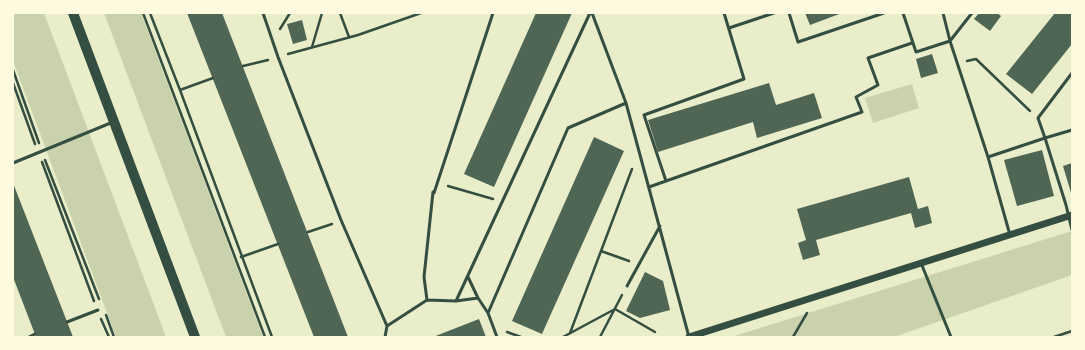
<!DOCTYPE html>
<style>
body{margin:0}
#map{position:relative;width:1085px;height:350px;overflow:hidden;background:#e9edc9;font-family:"Roboto Serif",serif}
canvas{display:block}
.frame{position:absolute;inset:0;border:14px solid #fefae0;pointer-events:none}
</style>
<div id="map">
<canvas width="1085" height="350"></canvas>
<div class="frame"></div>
</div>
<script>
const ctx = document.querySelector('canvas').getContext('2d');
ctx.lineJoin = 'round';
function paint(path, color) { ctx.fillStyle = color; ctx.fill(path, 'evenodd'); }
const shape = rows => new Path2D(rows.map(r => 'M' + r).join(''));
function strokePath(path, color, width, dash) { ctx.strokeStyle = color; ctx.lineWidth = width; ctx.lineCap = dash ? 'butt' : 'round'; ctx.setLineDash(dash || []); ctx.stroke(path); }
const green = shape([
 [13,13,44,13,166,337,116,337,13,61],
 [104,13,141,13,263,337,226,337],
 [912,84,919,108,873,123,865,98],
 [1072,231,1072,275,894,337,731,337]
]);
const building = shape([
 [187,13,222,13,348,337,314,337],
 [536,13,572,13,494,187,464,174],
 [805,13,842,13,810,25],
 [979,13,997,13,1001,16,990,31,974,19],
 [1055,13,1072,13,1072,44,1032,94,1006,74],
 [302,20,307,40,293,44,287,24],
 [932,54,938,73,921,78,916,59],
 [769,83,776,105,814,93,822,118,757,138,753,122,658,152,648,120],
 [594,137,624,151,542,334,512,321],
 [1042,150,1054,196,1017,206,1004,160],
 [1072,163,1072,196,1063,166],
 [909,177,918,209,928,206,932,223,915,228,911,213,816,240,820,255,803,260,798,243,806,240,797,209],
 [13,183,73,337,36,337,13,277],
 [645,272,663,281,670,310,640,318,626,311],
 [479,319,486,337,433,337]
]);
const path = shape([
 [143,13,265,337],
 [150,13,180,90,272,337],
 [340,13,349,37],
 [280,29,290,13],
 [312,47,322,13],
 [288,54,358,35,421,13],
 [967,61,976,59,1030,111],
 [243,66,268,60],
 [13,70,39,143],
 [13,83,35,144],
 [180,90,213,78],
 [45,160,99,299],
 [42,162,94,301],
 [448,186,493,199],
 [308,232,332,224],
 [601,251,629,261],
 [241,257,278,244],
 [106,315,114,337],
 [101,319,109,337],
 [507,332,521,337],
 [570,333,632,169],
 [563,337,615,309,655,332],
 [600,337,622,295],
 [793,337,807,313],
 [1054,337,1072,331]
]);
const service = shape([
 [263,13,278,57,341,220,387,326,385,337],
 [592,13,626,103,689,337],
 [724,13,744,79,644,115,666,181,862,112,856,97,878,85,868,58,912,43],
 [789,13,798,42,884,13],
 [903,13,916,52,950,41,972,13],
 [943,13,950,41,988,157,1010,235],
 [729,28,774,13],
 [1072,130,1045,138,1066,205,1072,230],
 [988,157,1045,138,1038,118,1072,73],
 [13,163,113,122],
 [649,187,666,181],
 [921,263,951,337],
 [468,277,478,298],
 [627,286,660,226],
 [427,300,424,277,433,192,434,193,493,13],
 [456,301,590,13],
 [67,322,98,310],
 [387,326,427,300,456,301,478,298,488,313],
 [29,337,35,334],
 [497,337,488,313,568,128,626,103]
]);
const tertiary = shape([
 [689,337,1072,215]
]);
const primary = shape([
 [73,13,195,337]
]);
paint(green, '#cad2ad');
paint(building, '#4f6655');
strokePath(path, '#344e41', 2.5);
strokePath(service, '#344e41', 3);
strokePath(tertiary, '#344e41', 7);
strokePath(primary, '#344e41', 10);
</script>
